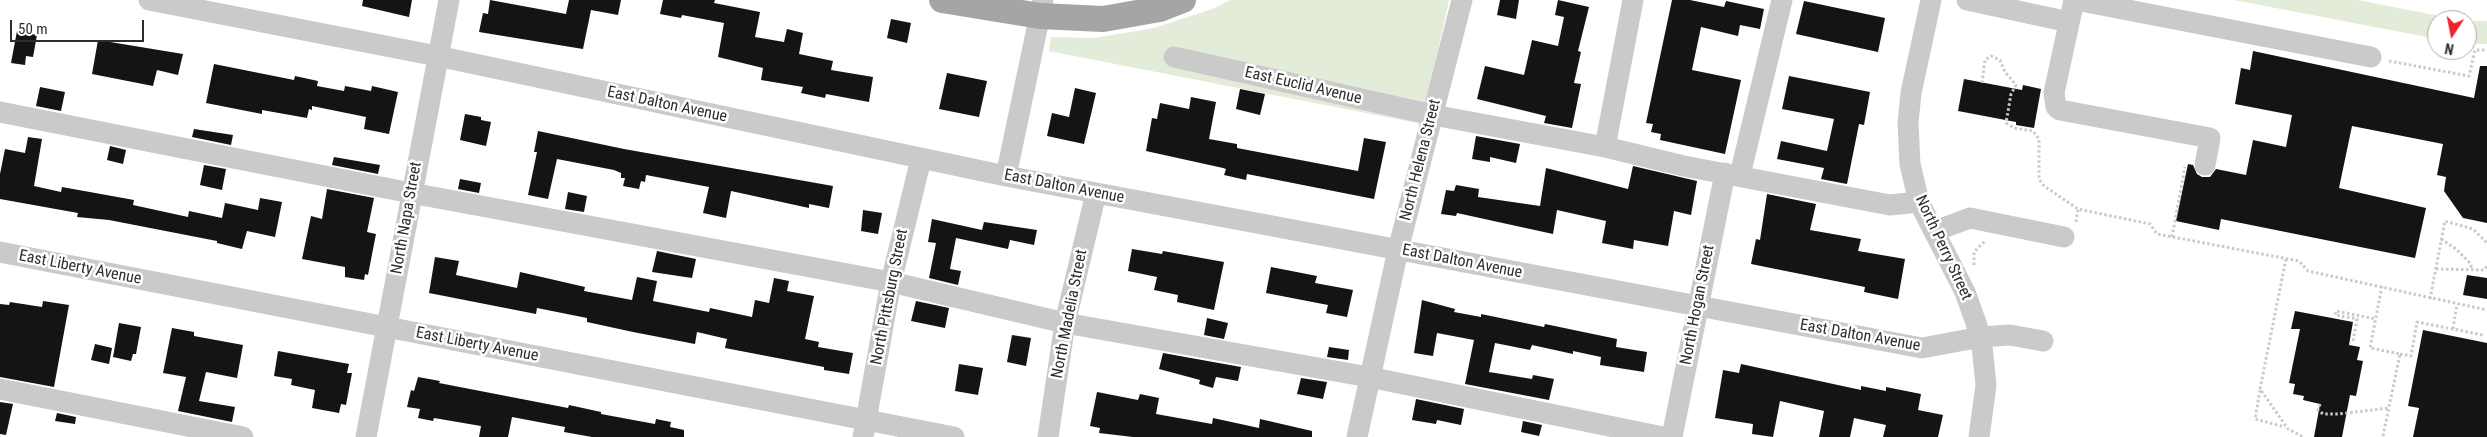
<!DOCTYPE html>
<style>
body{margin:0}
#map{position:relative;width:2487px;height:437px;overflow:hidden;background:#fff;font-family:"Roboto Condensed",sans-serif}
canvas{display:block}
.north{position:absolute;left:2427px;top:10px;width:50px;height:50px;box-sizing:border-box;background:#fff;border:1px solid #ababab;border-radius:50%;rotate:191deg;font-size:14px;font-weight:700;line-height:20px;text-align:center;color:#2d2d2d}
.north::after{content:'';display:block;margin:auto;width:18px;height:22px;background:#f31f2e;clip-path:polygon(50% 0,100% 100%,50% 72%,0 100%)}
.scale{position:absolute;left:10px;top:20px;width:134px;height:22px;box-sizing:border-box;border:2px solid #2d2d2d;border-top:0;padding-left:6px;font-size:15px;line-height:18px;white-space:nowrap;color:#2d2d2d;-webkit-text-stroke:4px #fff;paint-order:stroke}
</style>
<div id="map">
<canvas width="2487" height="437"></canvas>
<div class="north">N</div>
<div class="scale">50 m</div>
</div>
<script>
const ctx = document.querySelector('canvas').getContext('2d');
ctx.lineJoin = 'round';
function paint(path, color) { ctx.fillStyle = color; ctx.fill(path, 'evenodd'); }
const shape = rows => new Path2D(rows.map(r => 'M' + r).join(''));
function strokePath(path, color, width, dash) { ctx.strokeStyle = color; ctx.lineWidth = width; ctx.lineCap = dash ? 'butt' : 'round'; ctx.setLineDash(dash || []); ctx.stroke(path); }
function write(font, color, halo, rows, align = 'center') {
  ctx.font = font + ' "Roboto Condensed",sans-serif'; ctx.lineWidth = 5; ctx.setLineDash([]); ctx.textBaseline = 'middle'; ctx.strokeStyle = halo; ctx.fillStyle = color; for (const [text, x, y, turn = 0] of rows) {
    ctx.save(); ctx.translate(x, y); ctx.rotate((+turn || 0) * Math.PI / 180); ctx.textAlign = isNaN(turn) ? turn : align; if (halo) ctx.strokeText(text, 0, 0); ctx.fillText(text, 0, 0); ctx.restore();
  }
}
const green = shape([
 [1230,0,1449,0,1422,124,1049,51,1051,37,1094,38,1154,28,1215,8],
 [2234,0,2358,0,2460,20,2437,20,2437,39],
 [2467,21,2487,21,2487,44,2467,44]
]);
const building = shape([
 [363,0,412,0,409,17,362,6],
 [490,0,566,14,569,0,621,0,618,15,591,10,583,49,479,32,483,13,488,14],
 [663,0,715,0,714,3,760,12,755,37,784,42,787,29,803,33,799,54,833,61,831,70,873,77,869,102,826,94,825,98,801,93,803,87,761,80,763,68,718,57,724,23,682,15,681,18,660,14],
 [1500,0,1519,0,1516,19,1497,15],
 [1558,0,1589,7,1578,51,1581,52,1574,83,1581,84,1572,128,1544,123,1546,116,1477,99,1485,66,1524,75,1532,40,1558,46,1564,17,1555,15],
 [1672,0,1690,0,1724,7,1726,1,1764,9,1760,29,1740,25,1738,36,1701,27,1692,70,1741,80,1725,154,1660,140,1661,134,1651,132,1653,124,1646,123],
 [1804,1,1885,18,1878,52,1796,34],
 [891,19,911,23,907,43,887,38],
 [17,31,37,35,33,57,26,56,25,65,11,63],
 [98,40,183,54,178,75,157,70,153,86,92,74],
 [2253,51,2474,98,2480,66,2487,66,2487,223,2463,218,2444,191,2446,177,2437,175,2443,144,2352,126,2339,188,2426,208,2415,258,2221,219,2219,230,2176,221,2188,164,2193,165,2197,174,2202,177,2210,177,2216,169,2246,175,2253,140,2286,147,2292,115,2235,104,2241,68,2250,70],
 [214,64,294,80,295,76,318,81,317,86,344,91,345,86,371,91,372,86,398,92,389,134,364,129,366,117,312,106,312,110,309,109,307,118,262,110,262,114,206,103],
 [947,73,987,81,979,117,939,109],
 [1789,76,1870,92,1864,125,1859,124,1847,184,1821,179,1824,168,1777,159,1781,141,1827,151,1834,119,1782,109],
 [1964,79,2022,90,2023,85,2041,89,2034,128,2016,125,2016,122,1958,111],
 [40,87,65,92,61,111,36,106],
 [1075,88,1096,93,1084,144,1047,136,1052,113,1069,117],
 [1240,89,1265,94,1260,115,1236,109],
 [1191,97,1216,102,1209,139,1237,144,1237,148,1358,171,1364,138,1386,142,1374,199,1247,174,1246,180,1224,175,1226,169,1223,168,1146,151,1152,118,1157,119,1160,103,1189,109],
 [465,114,481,117,481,120,491,122,486,146,460,140],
 [194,129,233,135,231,145,192,137],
 [538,131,624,149,833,186,829,208,809,204,809,208,731,191,726,218,703,213,709,187,646,175,645,182,641,181,639,189,623,186,625,178,621,178,621,173,614,170,557,159,548,199,528,195,537,152,534,152],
 [1476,136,1520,144,1516,163,1490,157,1490,162,1472,159],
 [28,137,42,139,34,186,61,192,62,187,134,200,133,205,188,217,189,211,222,218,225,203,258,210,260,198,282,202,275,237,247,231,242,249,217,243,217,241,109,220,77,217,78,213,0,199,0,174,5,149,25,153],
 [110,146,126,150,123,164,107,160],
 [334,157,380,165,378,174,332,165],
 [204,165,226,169,222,190,200,185],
 [1633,166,1697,181,1691,215,1674,211,1668,246,1634,240,1633,249,1602,243,1606,221,1557,210,1553,234,1457,213,1456,216,1441,214,1446,190,1454,191,1456,185,1479,189,1478,197,1540,206,1546,168,1628,189],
 [460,179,481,183,479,193,458,189],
 [327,189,374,198,367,232,376,234,368,275,365,274,364,280,345,277,345,267,302,259,311,216,322,219],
 [568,192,587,196,584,212,565,209],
 [1767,194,1816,204,1810,230,1861,239,1858,251,1905,259,1898,299,1864,292,1865,287,1751,264,1756,239,1760,240],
 [863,210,882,213,878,234,861,231],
 [932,219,982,230,984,222,1037,230,1034,245,1010,240,1008,249,956,238,950,269,961,271,958,285,929,278,936,243,928,242],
 [1132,249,1162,254,1163,251,1224,262,1214,310,1177,302,1178,295,1154,290,1157,277,1128,271],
 [657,251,696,259,692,278,652,272],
 [435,257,459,261,456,275,517,288,520,272,585,287,584,291,632,300,637,277,657,281,653,301,709,312,710,308,752,317,755,300,769,303,774,278,789,281,787,291,814,296,805,339,819,342,818,347,853,353,849,374,824,370,824,367,725,348,727,339,697,332,695,344,633,332,587,322,587,318,537,308,536,314,429,293],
 [1271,267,1317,276,1315,283,1353,290,1347,317,1326,313,1328,305,1266,293],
 [2467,275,2487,278,2487,299,2463,295],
 [1422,300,1455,309,1454,312,1481,317,1481,314,1544,327,1545,324,1617,339,1616,347,1647,352,1644,372,1600,365,1601,357,1573,351,1573,354,1532,345,1530,350,1495,343,1489,372,1532,379,1533,375,1554,379,1549,400,1465,384,1474,340,1437,333,1433,356,1414,353],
 [43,301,69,305,54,387,0,377,0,304,9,305,10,302,42,307],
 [916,301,949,308,945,328,911,321],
 [2295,311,2353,322,2349,345,2360,347,2357,360,2363,361,2356,396,2350,395,2342,437,2314,437,2320,404,2303,400,2304,396,2293,394,2295,384,2289,383,2300,329,2291,329],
 [1207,318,1228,323,1224,339,1204,335],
 [119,323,141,327,136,354,133,354,131,361,113,357],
 [172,328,194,332,194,336,243,345,237,378,206,372,199,401,235,407,232,422,178,411,186,377,163,373],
 [2423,330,2487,343,2487,437,2413,437,2419,408,2408,406],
 [1012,335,1031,338,1026,366,1007,362],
 [95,344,112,348,109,364,91,360],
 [1329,347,1349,350,1348,360,1327,357],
 [278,351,349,364,347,373,352,373,346,405,341,404,339,413,312,408,315,390,291,385,292,379,274,376],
 [1163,353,1241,367,1238,381,1216,377,1213,388,1199,384,1200,380,1159,369],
 [959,364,983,368,978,395,955,391],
 [1741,364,1861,390,1861,386,1886,391,1886,387,1921,394,1918,410,1943,415,1938,437,1883,437,1886,425,1854,418,1850,437,1819,437,1824,411,1780,401,1773,437,1752,434,1753,424,1715,418,1723,370,1739,373],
 [418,377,440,381,439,383,568,408,569,405,601,412,601,414,655,424,656,419,671,422,670,427,684,430,684,437,592,437,564,432,565,427,512,417,508,437,479,437,481,426,434,418,433,421,418,418,420,409,407,407,411,390,414,391],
 [1301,378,1327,382,1323,399,1297,394],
 [1097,392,1138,400,1140,394,1159,398,1156,414,1212,424,1213,418,1259,428,1260,419,1312,431,1312,437,1133,437,1099,433,1100,428,1090,426],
 [1416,399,1464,409,1461,425,1437,420,1436,424,1412,420],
 [0,402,13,404,6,435,0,434],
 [57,413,76,417,75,424,55,421],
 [1523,421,1542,425,1539,436,1521,432]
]);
const path = shape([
 [2389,61,2469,76,2475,50,2487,50],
 [1982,83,1985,60,1991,56,2000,60,2005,72,2016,85,2011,94,2006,123,2014,128,2033,131,2039,139,2039,179,2044,186,2078,209],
 [2076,222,2078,209,2150,224,2157,234,2299,261,2308,271,2487,310],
 [2172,237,2185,167],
 [2441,239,2456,249,2470,263,2472,269],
 [2286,259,2260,389,2288,429,2303,437],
 [1974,265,1974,252,1985,241],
 [2436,269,2484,270,2487,266],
 [2382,286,2370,348,2400,354,2383,436],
 [2430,299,2445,221,2473,229,2487,243],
 [2453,329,2457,304],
 [2353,341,2357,319,2335,315,2336,311,2376,319],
 [2400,354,2411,356,2417,322,2483,335],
 [2260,390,2255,419,2285,427],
 [2320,404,2318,410,2323,414,2339,414,2389,408]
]);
const minor = shape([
 [149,0,437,56,1006,176,1922,348,1981,337,2010,335,2043,341],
 [1931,0,1911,93,1908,123,1910,164,1919,202,1965,292,1981,337,1986,385,1979,437],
 [1967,0,2069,22],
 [2074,0,2054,93,2056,107,2060,110,2210,138,2205,165],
 [2076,0,2371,57],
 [1174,57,1433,115,1605,147,1684,166,1890,205,1919,202],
 [0,112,411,193,891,282,1065,323,1369,377,1663,437],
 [1605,147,1633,0],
 [1740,175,1782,0],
 [1006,176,1043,0],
 [1935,231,1970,218,2064,237],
 [0,252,954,437],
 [0,389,243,437],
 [366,437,449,0],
 [863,437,891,282,921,159],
 [1048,437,1065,323,1096,193],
 [1357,437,1398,250,1462,0],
 [1672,437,1725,173]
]);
const major = shape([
 [942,0,1040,16,1103,19,1160,9,1183,0]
]);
const streetNames = [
 ["East Euclid Avenue",1303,86,13],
 ["East Dalton Avenue",667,105,12],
 ["North Helena Street",1421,160,-76],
 ["East Dalton Avenue",1064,187,11],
 ["North Napa Street",407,218,-80],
 ["North Perry Street",1943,248,65],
 ["East Dalton Avenue",1462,262,11],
 ["East Liberty Avenue",80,268,11],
 ["North Pittsburg Street",890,297,-79],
 ["North Hogan Street",1698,305,-79],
 ["North Madelia Street",1070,314,-79],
 ["East Dalton Avenue",1860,336,10],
 ["East Liberty Avenue",477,345,11]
];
paint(green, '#e3ecd8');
paint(building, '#141414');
strokePath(path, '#cacaca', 3, [2.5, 2.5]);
strokePath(minor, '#cacaca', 21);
strokePath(major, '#a5a5a5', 26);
write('16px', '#2d2d2d', '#fff', streetNames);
</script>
